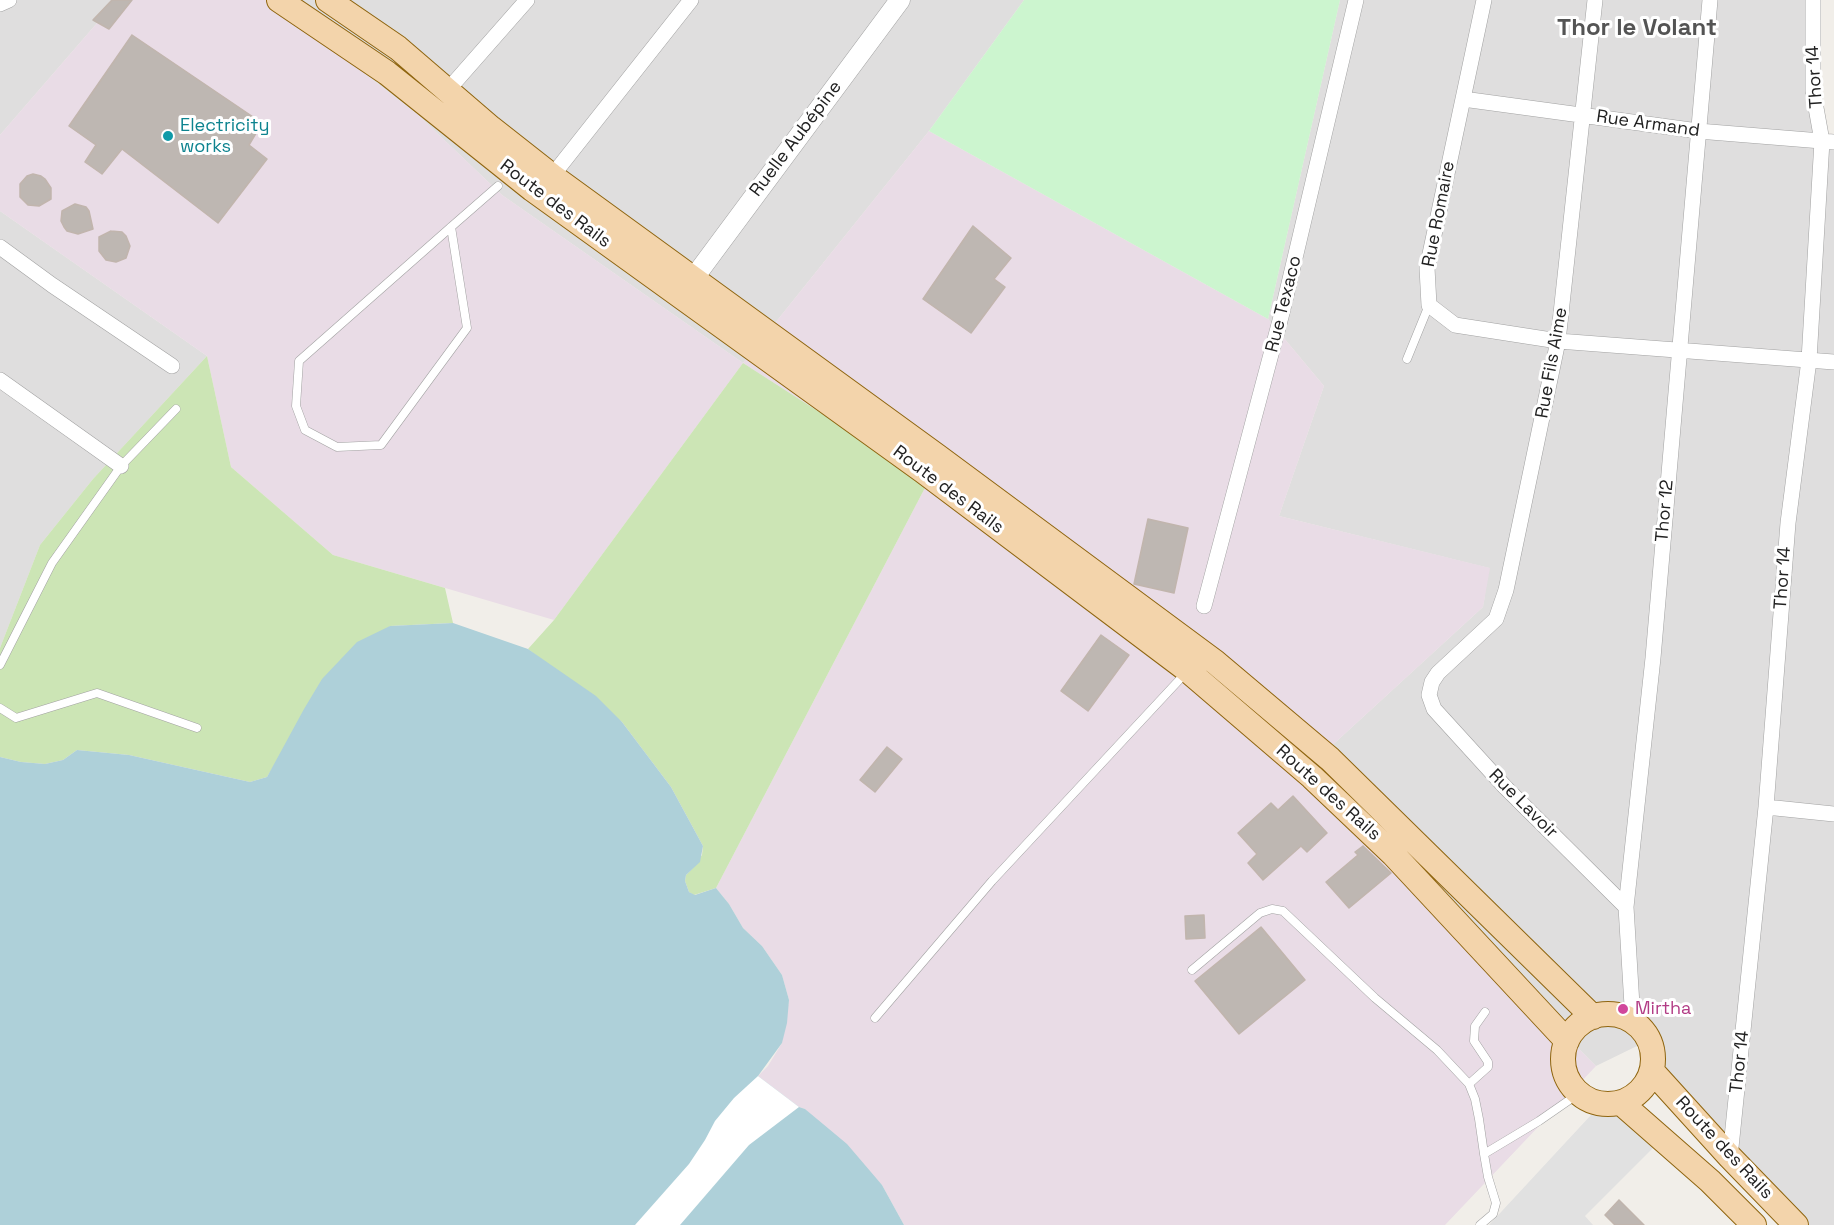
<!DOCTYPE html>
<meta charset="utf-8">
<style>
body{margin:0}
canvas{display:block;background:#f1eee9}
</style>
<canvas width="1834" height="1225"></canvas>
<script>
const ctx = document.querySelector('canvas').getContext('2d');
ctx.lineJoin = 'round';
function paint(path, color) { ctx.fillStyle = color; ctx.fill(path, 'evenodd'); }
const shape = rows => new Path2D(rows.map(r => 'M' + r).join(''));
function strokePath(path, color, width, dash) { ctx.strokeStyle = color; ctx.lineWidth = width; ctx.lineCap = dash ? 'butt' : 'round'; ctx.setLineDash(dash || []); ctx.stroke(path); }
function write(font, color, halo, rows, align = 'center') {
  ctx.font = font + ' "Space Grotesk",sans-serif'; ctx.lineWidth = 6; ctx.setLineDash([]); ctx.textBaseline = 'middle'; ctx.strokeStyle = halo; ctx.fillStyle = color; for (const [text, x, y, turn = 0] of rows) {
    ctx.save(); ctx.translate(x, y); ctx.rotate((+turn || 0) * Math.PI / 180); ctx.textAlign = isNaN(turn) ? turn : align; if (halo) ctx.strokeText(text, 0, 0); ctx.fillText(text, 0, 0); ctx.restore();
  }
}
const residential = shape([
 [0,0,117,0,0,135],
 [269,0,1024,0,929,131,743,363,502,195,417,114],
 [1340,0,1816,0,1817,143,1834,145,1834,1225,1808,1225,1745,1163,1637,1046,1596,1066,1302,773,1483,607,1489,568,1279,516,1324,386,1268,319],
 [0,211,207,356,93,479,40,545,0,648]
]);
const industrial = shape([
 [117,0,269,0,417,114,502,195,743,363,929,131,1268,319,1324,386,1279,516,1490,568,1483,607,1302,773,1596,1066,1445,1225,904,1225,882,1185,805,1109,799,1107,758,1076,768,1066,782,1043,789,1000,782,975,762,946,743,928,729,904,716,888,928,482,743,363,554,620,333,555,231,467,207,356,0,211,0,135]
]);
const grass = shape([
 [207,356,231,467,333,555,445,588,453,623,390,626,278,759,267,777,250,782,129,755,77,750,63,760,45,764,21,762,0,757,0,648,40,545,93,479],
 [743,363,928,482,716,888,694,895,689,892,685,881,686,875,693,868,702,855,703,846,671,787,622,722,528,649,554,620]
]);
const park = shape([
 [1024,0,1340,0,1268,319,929,131]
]);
const parking = shape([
 [1604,1101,1657,1144,1585,1216,1593,1225,1489,1225]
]);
const water = shape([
 [453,623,528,649,596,696,622,722,671,787,703,846,700,862,686,875,685,881,689,892,695,895,716,888,729,904,743,928,762,946,782,975,789,1000,787,1023,782,1043,758,1076,799,1107,805,1109,847,1144,882,1185,904,1225,0,1225,0,757,21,762,45,764,63,760,77,750,129,755,250,782,267,777,304,709,322,679,357,642,390,626]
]);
const pier = shape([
 [758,1076,799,1107,749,1145,680,1225,635,1225,689,1164,705,1140,715,1121,734,1098]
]);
const building = shape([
 [112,0,132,0,109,29,93,20,112,0],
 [132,35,262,123,249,145,267,159,218,223,122,149,102,174,85,162,96,145,69,126,132,35],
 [33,174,41,176,45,179,51,188,51,199,39,206,28,205,20,197,20,184,27,176,33,174],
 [75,204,86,207,89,211,93,229,78,234,67,231,64,227,61,221,62,211,75,204],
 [973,226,1011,258,994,279,1005,287,971,333,923,299,973,226],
 [111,231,122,232,126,236,130,246,126,258,116,262,106,260,99,251,99,237,111,231],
 [1148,519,1188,528,1174,593,1134,584,1148,519],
 [1101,635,1129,655,1088,711,1061,691,1101,635],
 [887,747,902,759,875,792,860,780,887,747],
 [1293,796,1327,833,1307,852,1301,846,1263,880,1248,863,1257,854,1238,833,1271,803,1278,810,1293,796],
 [1363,846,1391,873,1349,908,1326,882,1358,855,1355,852,1363,846],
 [1204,915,1205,938,1186,939,1185,916,1204,915],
 [1261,927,1305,980,1239,1034,1195,981,1261,927],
 [1619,1200,1644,1225,1615,1225,1605,1215,1619,1200]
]);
const service = shape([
 [451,227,467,328,381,445,337,447,305,430,296,406,299,361,451,227,498,186],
 [1407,359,1429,305],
 [0,665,52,563,121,466,176,409],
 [0,708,16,718,97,693,197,728],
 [1192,970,1260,913,1272,909,1283,911,1375,998,1437,1050,1469,1084,1475,1099,1479,1119,1484,1154],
 [875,1018,992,881,1181,678],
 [1469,1084,1488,1067,1488,1062,1474,1041,1475,1026,1485,1012],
 [1480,1225,1493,1214,1496,1203,1488,1177,1484,1154,1539,1121,1578,1094]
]);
const minor = shape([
 [1484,0,1427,268,1429,305,1455,325,1558,341,1834,362],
 [1595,0,1558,341,1506,590,1496,619,1438,673,1432,682,1429,695,1434,709,1505,787,1626,907],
 [0,4,9,0],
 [447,91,527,0],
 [1463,99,1698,131,1834,142],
 [552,176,691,0],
 [0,247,52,285,172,366],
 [0,380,121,466],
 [1204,606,1282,313,1356,0],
 [1766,807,1834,814],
 [1633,1022,1626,907,1653,658,1710,0],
 [1730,1157,1766,807,1788,523,1809,360,1822,141,1813,91,1813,0]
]);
const tertiary = shape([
 [693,279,900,0]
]);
const primary = shape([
 [279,0,387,73,532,189,923,471,1186,669,1312,777,1393,854,1567,1041],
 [328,0,398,48,491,128,552,176,937,456,1215,662,1330,759,1593,1017],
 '1563 1059a45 45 0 1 1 90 0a45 45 0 1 1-90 0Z',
 [1652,1071,1730,1157,1796,1225],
 [1621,1103,1710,1181,1754,1225]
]);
const markers = [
 [168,136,6,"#0f9aa8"],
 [1623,1009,6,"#d1479c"]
];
const streetNames = [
 ["Thor 14",1815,77,-94],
 ["Rue Armand",1648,124,8],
 ["Ruelle Aubépine",796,139,-53],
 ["Route des Rails",555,204,37],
 ["Rue Romaire",1439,214,-79],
 ["Rue Texaco",1284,304,-76],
 ["Rue Fils Aime",1552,363,-80],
 ["Route des Rails",948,490,37],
 ["Thor 12",1665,511,-85],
 ["Thor 14",1783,578,-86],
 ["Route des Rails",1328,793,42],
 ["Rue Lavoir",1523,804,45],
 ["Thor 14",1740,1062,-84],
 ["Route des Rails",1724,1148,47]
];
const cultureNames = [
 ["Electricity",180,126],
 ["works",180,147]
];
const hotelNames = [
 ["Mirtha",1635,1009]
];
const districtNames = [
 ["Thor le Volant",1637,28]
];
paint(residential, '#dfdede');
paint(industrial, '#e9dce6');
paint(grass, '#cce5b5');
paint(park, '#ccf5cf');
paint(parking, '#e1e1e1');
paint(water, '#aed0d9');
paint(pier, '#fff');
paint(building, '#beb7b2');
strokePath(building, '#c1b5ad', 1.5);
strokePath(service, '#a2a2a2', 9);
strokePath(minor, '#a2a2a2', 16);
strokePath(tertiary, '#a2a2a2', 21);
strokePath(primary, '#8f650f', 26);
strokePath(service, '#fff', 8);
strokePath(minor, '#fff', 15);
strokePath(tertiary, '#fff', 20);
strokePath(primary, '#f3d4ab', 24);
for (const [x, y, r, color] of markers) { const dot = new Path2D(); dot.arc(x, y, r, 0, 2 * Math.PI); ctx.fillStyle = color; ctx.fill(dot); strokePath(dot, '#fff', 2); }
write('18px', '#212121', '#fff', streetNames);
write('18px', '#0d838f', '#fff', cultureNames, 'left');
write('18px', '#b23c85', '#fff', hotelNames, 'left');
write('bold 24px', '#545454', '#fff', districtNames);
</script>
